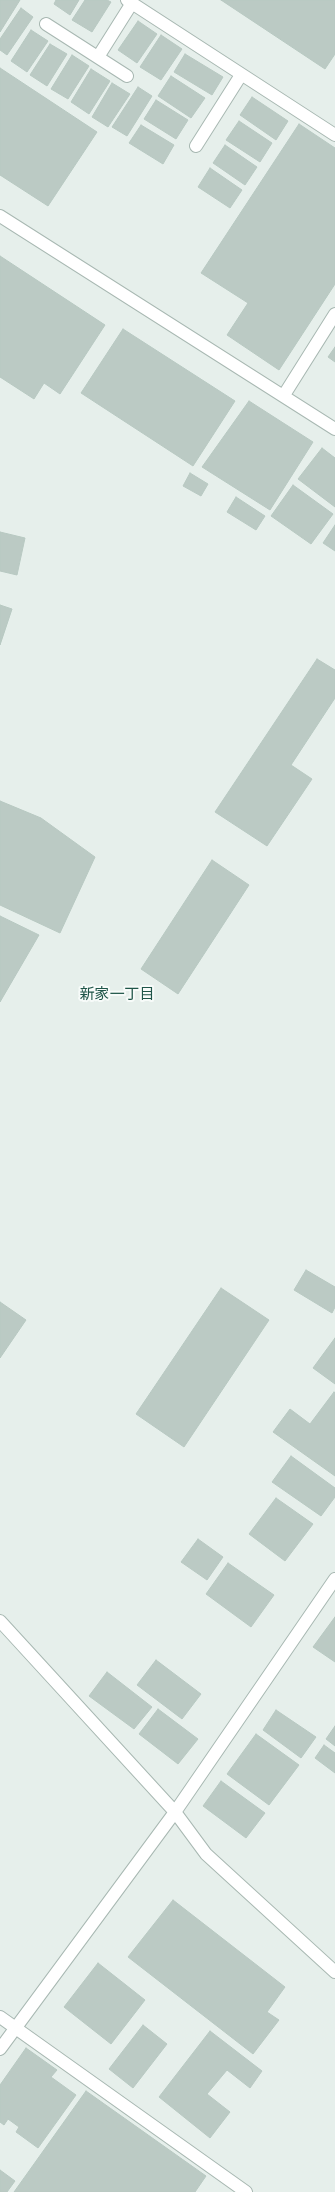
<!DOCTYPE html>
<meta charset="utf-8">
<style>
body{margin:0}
canvas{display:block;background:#e6efeb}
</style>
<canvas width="335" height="2192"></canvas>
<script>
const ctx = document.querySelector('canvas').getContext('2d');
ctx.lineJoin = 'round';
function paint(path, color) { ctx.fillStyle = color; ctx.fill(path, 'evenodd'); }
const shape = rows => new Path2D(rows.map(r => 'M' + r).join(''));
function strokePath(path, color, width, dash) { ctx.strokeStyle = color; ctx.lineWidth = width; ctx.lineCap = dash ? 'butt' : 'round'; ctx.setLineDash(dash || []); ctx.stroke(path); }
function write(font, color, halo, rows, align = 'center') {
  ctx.font = font + ' Jost,"Noto Sans JP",sans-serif'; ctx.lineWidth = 4; ctx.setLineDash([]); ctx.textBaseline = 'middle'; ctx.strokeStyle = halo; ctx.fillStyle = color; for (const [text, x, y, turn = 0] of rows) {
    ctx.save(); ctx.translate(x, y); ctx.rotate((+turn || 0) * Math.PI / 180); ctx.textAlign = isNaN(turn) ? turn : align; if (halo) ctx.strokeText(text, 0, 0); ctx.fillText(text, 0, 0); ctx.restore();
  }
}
const building = shape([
 [0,0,20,0,0,32,0,0],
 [56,0,79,0,70,15,54,4,56,0],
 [85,0,107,0,111,2,92,32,72,20,85,0],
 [221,0,335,0,335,54,325,69,221,0],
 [21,8,33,17,7,55,0,50,0,39,21,8],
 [138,21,157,34,137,63,118,50,138,21],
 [31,30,48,41,27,72,11,61,31,30],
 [161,35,182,49,161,80,140,67,161,35],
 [50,44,67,54,47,86,30,75,50,44],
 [185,54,223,77,212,95,174,72,185,54],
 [72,55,89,66,68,99,51,89,72,55],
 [0,68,97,132,48,206,0,175,0,68],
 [91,69,110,81,89,114,71,102,91,69],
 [171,76,205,98,191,118,158,96,171,76],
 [112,83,130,94,108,127,92,117,112,83],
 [138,87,152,96,127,136,112,127,138,87],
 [252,97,288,121,276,140,240,115,252,97],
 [156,100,188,120,176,139,144,119,156,100],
 [239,121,272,143,260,162,226,140,239,121],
 [299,124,335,148,335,284,279,370,227,335,248,303,201,273,299,124],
 [141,125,174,145,163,164,129,143,141,125],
 [225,145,257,167,245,185,213,163,225,145],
 [210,168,242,190,230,208,198,187,210,168],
 [0,256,105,325,60,394,44,383,34,399,0,377,0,256],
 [123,329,235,401,193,466,81,393,123,329],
 [335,347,335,362,328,357,335,347],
 [249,401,313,442,270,510,202,467,249,401],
 [322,448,335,458,335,507,298,479,322,448],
 [190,473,208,484,201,496,183,486,190,473],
 [293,485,333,514,311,544,271,516,293,485],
 [236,497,265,516,256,530,227,512,236,497],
 [335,525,335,551,323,543,335,525],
 [0,532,25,538,17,575,0,571,0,532],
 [0,605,12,609,0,645,0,605],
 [317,659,335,670,335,698,291,765,312,779,267,846,215,812,317,659],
 [0,801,41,818,95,857,60,933,0,905,0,801],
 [212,860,249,885,178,994,141,969,212,860],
 [0,916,39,935,0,1002,0,916],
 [306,1270,335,1287,335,1307,332,1313,294,1290,306,1270],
 [221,1288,269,1320,184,1447,136,1414,221,1288],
 [0,1302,26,1320,0,1358,0,1302],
 [335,1338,335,1384,313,1368,335,1338],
 [334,1392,335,1393,335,1476,273,1432,290,1409,310,1424,334,1392],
 [291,1456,335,1488,335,1497,321,1516,272,1482,291,1456],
 [276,1498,313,1524,285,1561,249,1534,276,1498],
 [198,1539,223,1557,207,1580,181,1562,198,1539],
 [228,1563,274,1595,251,1627,206,1594,228,1563],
 [335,1617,335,1662,313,1647,335,1617],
 [156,1660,201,1694,182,1719,137,1685,156,1660],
 [107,1672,152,1707,134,1729,89,1696,107,1672],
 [158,1709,198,1739,178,1764,139,1734,158,1709],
 [276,1710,316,1737,301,1758,263,1730,276,1710],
 [335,1726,335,1746,326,1739,335,1726],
 [256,1734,299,1765,269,1805,227,1774,256,1734],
 [324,1745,335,1753,335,1773,315,1758,324,1745],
 [221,1781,265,1813,246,1838,203,1806,221,1781],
 [173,1900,285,1987,267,2012,279,2020,253,2054,128,1957,173,1900],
 [98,1963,145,2000,111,2044,64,2007,98,1963],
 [143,2025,167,2044,133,2088,109,2069,143,2025],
 [210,2031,262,2071,250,2088,227,2070,207,2094,230,2112,210,2138,159,2097,210,2031],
 [26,2048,57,2070,51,2077,76,2095,38,2148,16,2132,19,2127,8,2119,4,2125,0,2122,0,2085,26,2048],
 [86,2091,206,2176,195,2192,14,2192,86,2091],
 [0,2170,15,2181,7,2192,0,2192,0,2170]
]);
const lane = shape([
 [46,24,127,76],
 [98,57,132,3],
 [196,146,241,75]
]);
const street = shape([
 [127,0,335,135],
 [0,216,335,429],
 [284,395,335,314],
 [0,1621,175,1812,206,1854,335,1972],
 [0,2017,246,2192],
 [0,2049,175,1812,335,1579]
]);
const neighbourhoodNames = [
 ["新家一丁目",117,995]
];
paint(building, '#bbcac4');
strokePath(building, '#b8c9c2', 1);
strokePath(lane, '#a8b8b2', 14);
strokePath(street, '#a8b8b2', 14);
strokePath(lane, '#fff', 12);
strokePath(street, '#fff', 12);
write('15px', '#1f5548', '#f7fbf9', neighbourhoodNames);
</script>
